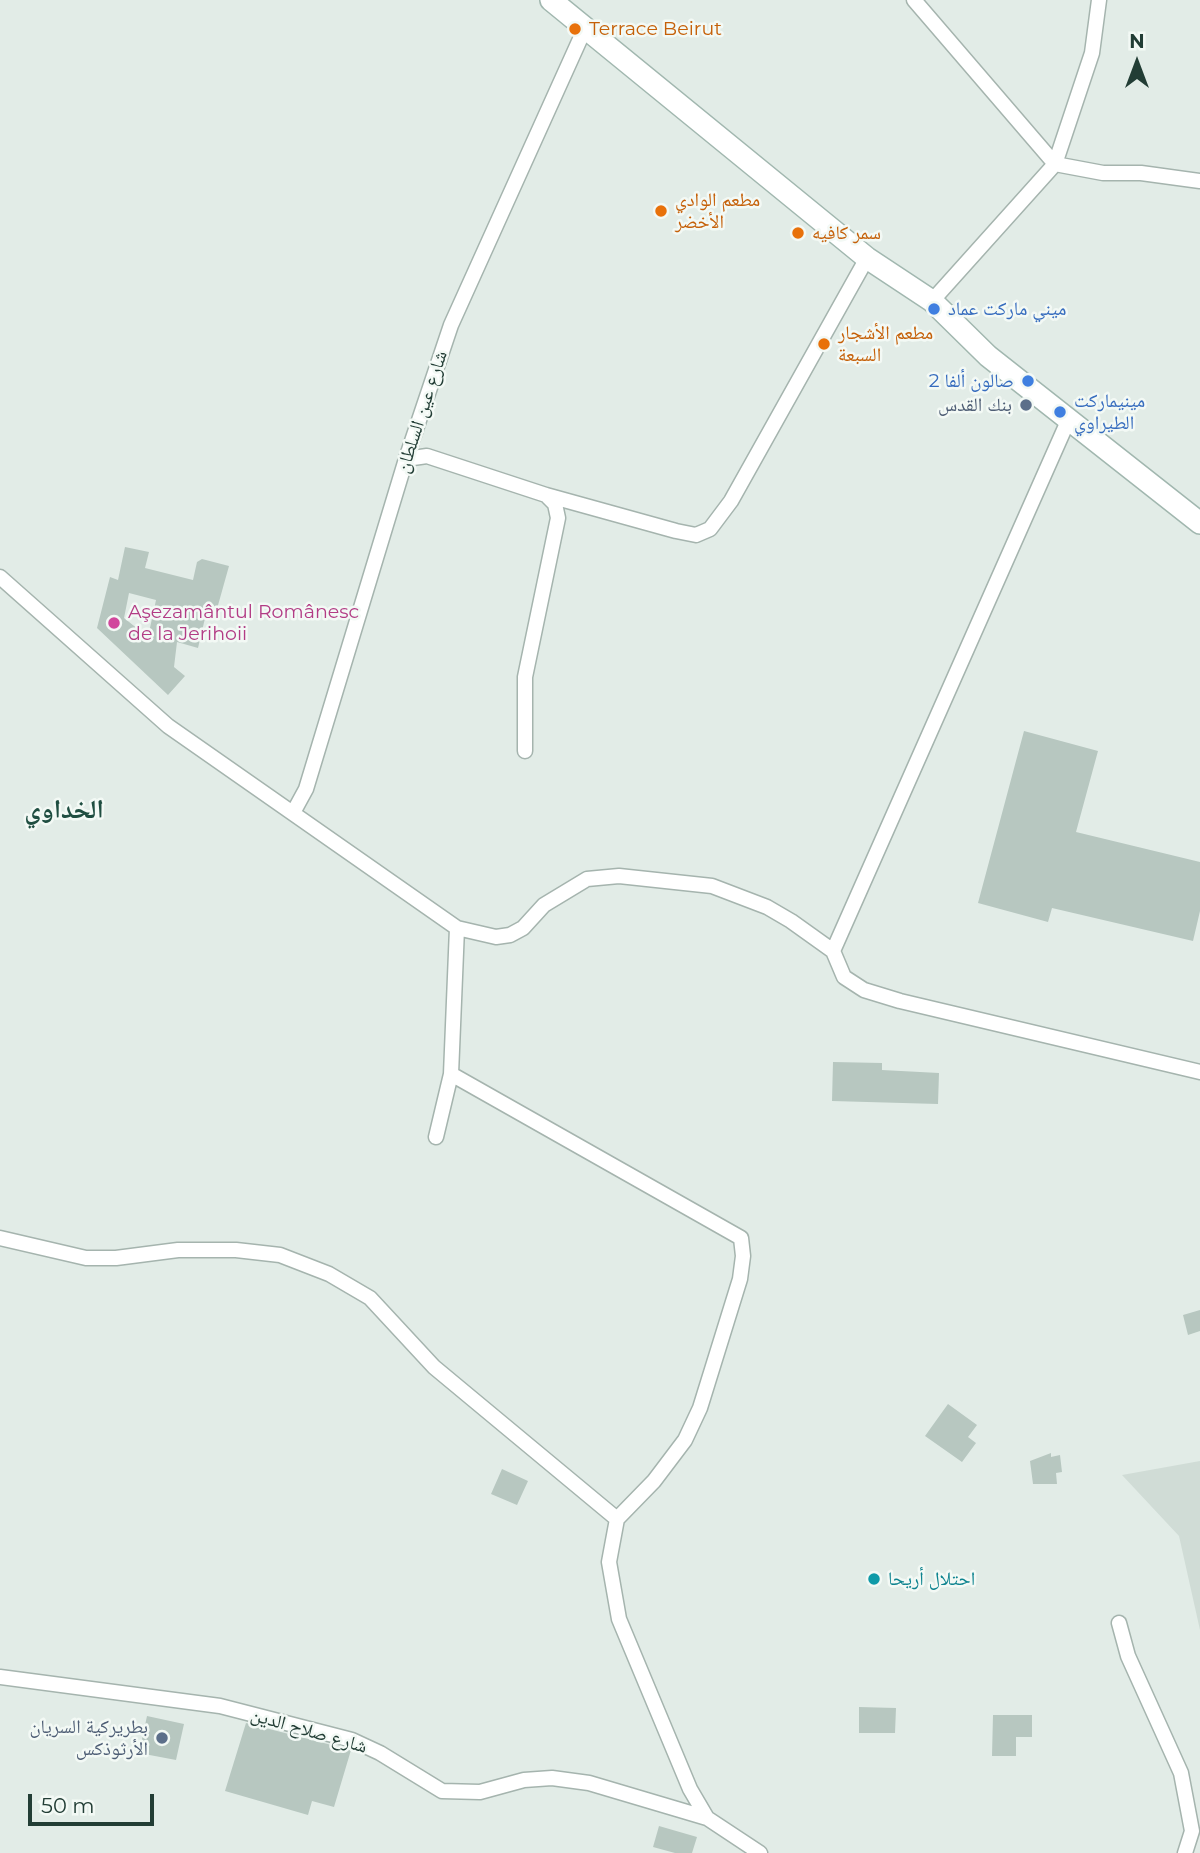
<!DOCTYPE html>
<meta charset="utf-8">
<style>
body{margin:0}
#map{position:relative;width:1200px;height:1853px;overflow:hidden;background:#e2ece7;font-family:Montserrat,sans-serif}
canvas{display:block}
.north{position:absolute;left:1102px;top:28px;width:70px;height:70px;-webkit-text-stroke:5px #f3f9f5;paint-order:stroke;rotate:0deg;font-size:19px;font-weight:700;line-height:28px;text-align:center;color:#223d35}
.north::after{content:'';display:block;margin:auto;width:24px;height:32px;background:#223d35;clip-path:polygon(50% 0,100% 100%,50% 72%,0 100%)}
.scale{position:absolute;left:28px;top:1794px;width:126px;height:32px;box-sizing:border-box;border:4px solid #223d35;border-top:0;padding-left:9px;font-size:21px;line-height:24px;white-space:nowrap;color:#223d35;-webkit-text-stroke:5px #f3f9f5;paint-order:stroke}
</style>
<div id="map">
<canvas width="1200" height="1853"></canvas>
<div class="north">N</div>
<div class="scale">50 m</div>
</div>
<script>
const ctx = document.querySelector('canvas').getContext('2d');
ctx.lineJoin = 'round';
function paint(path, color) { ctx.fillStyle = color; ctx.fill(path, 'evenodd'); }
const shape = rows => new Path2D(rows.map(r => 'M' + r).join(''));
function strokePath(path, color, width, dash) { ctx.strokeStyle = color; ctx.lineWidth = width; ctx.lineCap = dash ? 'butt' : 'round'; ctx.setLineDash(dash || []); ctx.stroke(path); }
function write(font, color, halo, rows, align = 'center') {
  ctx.font = font + ' Montserrat,"Noto Naskh Arabic",sans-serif'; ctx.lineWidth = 5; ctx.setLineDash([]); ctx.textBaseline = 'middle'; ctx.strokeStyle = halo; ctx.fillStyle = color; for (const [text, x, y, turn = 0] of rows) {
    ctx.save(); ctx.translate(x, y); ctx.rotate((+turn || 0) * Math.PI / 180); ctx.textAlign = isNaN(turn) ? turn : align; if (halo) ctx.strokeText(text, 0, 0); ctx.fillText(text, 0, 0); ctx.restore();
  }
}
const built = shape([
 [1200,1461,1200,1630,1179,1536,1122,1475]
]);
const building = shape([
 [125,547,149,552,145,568,193,580,197,562,202,559,229,566,215,616,206,614,198,648,177,642,174,667,185,676,168,695,97,628,110,577,118,580],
 [129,593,156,600,148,637,124,618],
 [1024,731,1098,751,1076,832,1200,862,1200,911,1193,941,1052,908,1048,922,978,903],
 [833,1062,882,1063,882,1070,939,1073,938,1104,832,1101],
 [1200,1310,1200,1331,1188,1335,1183,1315],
 [948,1404,977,1425,968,1437,976,1443,962,1462,925,1436],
 [1051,1453,1051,1457,1060,1455,1062,1472,1056,1473,1057,1484,1033,1484,1030,1461],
 [502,1469,528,1481,517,1505,491,1494],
 [859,1707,896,1708,895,1733,859,1733],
 [993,1715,1032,1715,1032,1737,1016,1737,1016,1756,992,1756],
 [147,1716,184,1724,176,1760,139,1753],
 [246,1723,351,1750,334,1807,312,1801,308,1815,225,1791],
 [659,1826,697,1837,692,1853,675,1853,653,1847]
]);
const street = shape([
 [914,0,1055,164,1103,173,1141,173,1200,181],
 [932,301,1055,164,1092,53,1099,0],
 [406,459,427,456,546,495,555,504,558,518,525,677,525,751],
 [546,495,676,531,696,535,710,529,731,501,867,258],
 [0,577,168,726,457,928,451,1074],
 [294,811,306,789,406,459,451,325,586,26],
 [457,928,496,937,510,935,523,928,544,905,587,879,619,876,712,886,767,907,791,921,833,951,844,977,864,990,900,1001,1200,1072],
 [833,951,1068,421],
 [436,1137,451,1074,741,1238,743,1256,740,1279,700,1408,685,1440,654,1481,617,1519],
 [0,1238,86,1258,116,1258,178,1250,236,1250,280,1255,329,1274,370,1298,434,1367,617,1519,609,1562,619,1619,690,1789,707,1818],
 [1119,1623,1128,1656,1181,1773,1192,1831,1185,1853],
 [0,1677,220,1706,352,1740,380,1753,442,1791,480,1792,524,1780,552,1778,589,1783,707,1818,760,1853]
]);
const secondary = shape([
 [551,0,867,258,932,301,988,356,1200,523]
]);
const markers = [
 [575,29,7,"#e8710a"],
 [661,211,7,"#e8710a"],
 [798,233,7,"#e8710a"],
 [934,309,7,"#3f7fe0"],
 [824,344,7,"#e8710a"],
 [1028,381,7,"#3f7fe0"],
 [1026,405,7,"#5c6f8a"],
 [1060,412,7,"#3f7fe0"],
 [114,623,7,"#d1479c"],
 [874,1579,7,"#0f9aa8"],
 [162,1738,7,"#5c6f8a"]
];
const foodNames = [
 ["Terrace Beirut",589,29],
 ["مطعم الوادي",675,200],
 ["الأخضر",675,222],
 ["سمر كافيه",812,233],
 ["مطعم الأشجار",838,333],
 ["السبعة",838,355]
];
const shopNames = [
 ["ميني ماركت عماد",948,309],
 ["صالون ألفا 2",1014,381,"right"],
 ["مينيماركت",1074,401],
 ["الطيراوي",1074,423]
];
const serviceNames = [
 ["بنك القدس",1012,405],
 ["بطريركية السريان",148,1727],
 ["الأرثوذكس",148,1749]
];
const streetNames = [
 ["شارع عين السلطان",422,412,-72],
 ["شارع صلاح الدين",309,1731,16]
];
const hotelNames = [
 ["Aşezamântul Românesc",128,612],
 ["de la Jerihoii",128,634]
];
const cultureNames = [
 ["احتلال أريحا",888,1579]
];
const districtNames = [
 ["الخداوي",64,810]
];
paint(built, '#d0dcd6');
paint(building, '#b7c7c0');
strokePath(street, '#a5b4ae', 17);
strokePath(secondary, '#a1b7af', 24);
strokePath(street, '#fff', 14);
strokePath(secondary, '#fff', 21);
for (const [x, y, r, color] of markers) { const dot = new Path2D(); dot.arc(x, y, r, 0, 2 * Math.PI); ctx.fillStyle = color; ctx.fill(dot); strokePath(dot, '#f3f9f5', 2.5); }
write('19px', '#c56008', '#f3f9f5', foodNames, 'left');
write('19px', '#366cbe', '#f3f9f5', shopNames, 'left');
write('19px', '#4e5e75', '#f3f9f5', serviceNames, 'right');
write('19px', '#223d35', '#f3f9f5', streetNames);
write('19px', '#b23c85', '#f3f9f5', hotelNames, 'left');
write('19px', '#0d838f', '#f3f9f5', cultureNames, 'left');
write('bold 26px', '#1f4e41', '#f3f9f5', districtNames);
</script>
